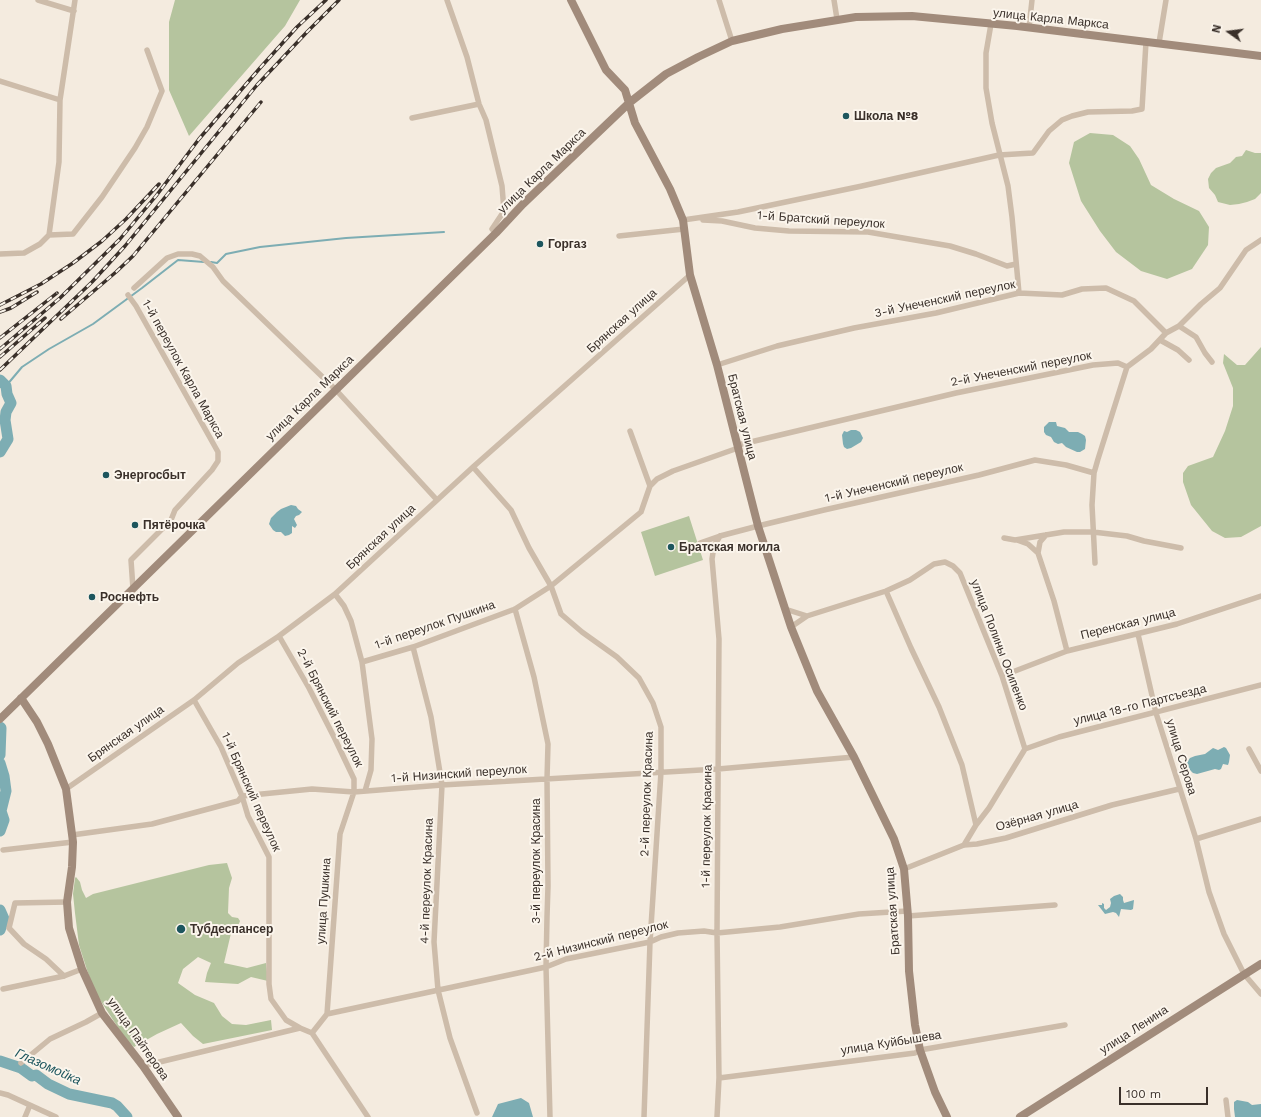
<!DOCTYPE html>
<meta charset="utf-8">
<style>
body{margin:0}
#map{position:relative;width:1261px;height:1117px;overflow:hidden;background:#f4ebdf;font-family:"Work Sans",sans-serif}
canvas{display:block}
.north{position:absolute;left:1209px;top:12px;width:40px;height:40px;-webkit-text-stroke:3px #fbf5ec;paint-order:stroke;rotate:284deg;font-size:11px;font-weight:700;line-height:16px;text-align:center;color:#3a302a}
.north::after{content:'';display:block;margin:auto;width:14px;height:18px;background:#3a302a;clip-path:polygon(50% 0,100% 100%,50% 72%,0 100%)}
.scale{position:absolute;left:1119px;top:1087px;width:89px;height:18px;box-sizing:border-box;border:2px solid #3a302a;border-top:0;padding-left:5px;font-size:12px;line-height:14px;white-space:nowrap;color:#3a302a;-webkit-text-stroke:3px #fbf5ec;paint-order:stroke}
</style>
<div id="map">
<canvas width="1261" height="1117"></canvas>
<div class="north">N</div>
<div class="scale">100 m</div>
</div>
<script>
const ctx = document.querySelector('canvas').getContext('2d');
ctx.lineJoin = 'round';
function paint(path, color) { ctx.fillStyle = color; ctx.fill(path, 'evenodd'); }
const shape = rows => new Path2D(rows.map(r => 'M' + r).join(''));
function strokePath(path, color, width, dash) { ctx.strokeStyle = color; ctx.lineWidth = width; ctx.lineCap = dash ? 'butt' : 'round'; ctx.setLineDash(dash || []); ctx.stroke(path); }
function write(font, color, halo, rows, align = 'center') {
  ctx.font = font + ' "Work Sans",sans-serif'; ctx.lineWidth = 4; ctx.setLineDash([]); ctx.textBaseline = 'middle'; ctx.strokeStyle = halo; ctx.fillStyle = color; for (const [text, x, y, turn = 0] of rows) {
    ctx.save(); ctx.translate(x, y); ctx.rotate((+turn || 0) * Math.PI / 180); ctx.textAlign = isNaN(turn) ? turn : align; if (halo) ctx.strokeText(text, 0, 0); ctx.fillText(text, 0, 0); ctx.restore();
  }
}
const green = shape([
 [175,0,300,0,285,26,189,136,169,90,169,22],
 [1090,133,1113,135,1130,146,1139,159,1151,185,1174,199,1199,211,1209,227,1208,245,1192,269,1167,279,1141,271,1116,252,1100,231,1081,201,1069,163,1074,142],
 [1246,150,1255,153,1261,153,1261,193,1255,199,1247,202,1239,204,1230,205,1218,202,1215,195,1209,188,1208,179,1211,173,1216,168,1230,163,1236,157,1242,156],
 [1261,347,1261,526,1241,537,1225,538,1212,531,1191,505,1183,482,1183,473,1188,466,1213,457,1225,431,1233,406,1233,388,1223,363,1224,354,1237,365,1245,365],
 [689,516,703,560,655,576,641,532],
 [227,863,232,878,229,888,228,913,232,917,238,918,240,921,238,926,232,929,224,963,247,968,266,963,268,981,251,977,238,984,205,982,207,973,211,963,198,957,183,969,178,983,195,995,214,1003,222,1016,232,1024,246,1025,271,1020,272,1030,203,1044,193,1036,181,1023,157,1034,134,1047,126,1040,95,992,87,970,79,945,75,913,73,894,75,878,76,877,80,882,82,890,86,898,93,894,209,865]
]);
const water = shape([
 [1049,422,1056,422,1057,426,1065,428,1069,432,1078,432,1082,434,1085,436,1086,440,1085,449,1080,452,1077,452,1066,447,1062,443,1058,444,1054,442,1051,437,1046,435,1044,432,1044,427],
 [851,430,856,430,860,432,863,438,861,442,851,448,847,449,844,447,843,444,842,435,844,431,847,432],
 [291,505,296,506,298,509,302,512,299,515,296,516,294,519,297,525,295,528,292,526,292,533,289,535,285,536,281,532,276,532,273,530,269,524,271,518,277,512,281,509],
 [1224,747,1226,748,1230,755,1229,762,1228,765,1223,764,1221,769,1219,770,1215,769,1197,774,1193,773,1186,766,1186,763,1190,758,1195,756,1205,754,1213,748,1218,750],
 [1120,894,1123,897,1123,900,1124,903,1134,900,1133,909,1131,910,1121,909,1119,917,1116,913,1113,912,1105,914,1098,905,1102,905,1102,903,1104,904,1104,908,1106,910,1110,907,1111,903,1110,899,1114,896],
 [521,1098,529,1103,533,1117,492,1117,498,1104],
 [1237,1100,1248,1102,1252,1105,1261,1104,1261,1117,1235,1117,1234,1109,1234,1102]
]);
const stream = shape([
 [211,262,217,263,226,254,260,247,346,238,444,232],
 [6,386,22,367,49,349,93,324,142,288,178,260,204,262]
]);
const river = shape([
 [0,380,6,386,7,394,11,403,6,412,5,420,8,439,0,452],
 [0,727,1,728,0,755],
 [0,763,4,776,6,791,1,811,4,820,0,831],
 [0,910,4,919,0,930],
 [0,1061,21,1068,32,1076,36,1075,48,1084,69,1094,112,1103,117,1106,127,1117]
]);
const street = shape([
 [38,0,74,11],
 [75,0,60,100,59,162,49,235,73,234,102,197,135,148,147,127,162,91,147,50],
 [447,0,467,57,479,104,486,120,502,186,504,211,492,229,496,233],
 [719,0,732,41],
 [834,0,837,19],
 [991,24,986,53,986,88,992,123,1008,186,1012,217,1019,293],
 [1029,28,1032,0],
 [1159,43,1166,0],
 [0,81,60,100],
 [412,118,479,104],
 [683,220,738,212,862,186,999,155,1033,153,1049,131,1062,120,1072,116,1088,112,1132,111,1142,109,1146,42],
 [703,220,722,221,755,228,789,231,868,232,950,246,976,254,1007,266,1016,264],
 [619,236,684,229],
 [0,254,24,253,40,244,49,235],
 [134,288,167,258,178,254,192,254,200,256,213,267,223,281,336,390,437,500],
 [128,295,136,306,218,452,218,461,212,470,175,510,171,520,131,560,133,589],
 [1179,326,1196,337,1205,353,1212,362],
 [1160,340,1178,350,1189,360],
 [717,365,777,346,854,328,936,313,1019,293,1062,295,1082,289,1106,288,1134,301,1166,333],
 [738,445,956,393,1093,365,1118,363,1127,367,1151,349,1166,333,1179,326,1201,304,1220,288,1246,250,1261,240],
 [473,467,511,510,529,548,551,586,561,614,582,632,617,657,639,678,653,703,661,727,661,772,650,942,644,1117],
 [650,486,657,479,673,471,738,448],
 [1004,538,1015,540,1064,532,1093,532,1127,536,1144,541,1181,548],
 [1017,540,1028,544,1038,553,1054,601,1067,651],
 [700,543,720,536,758,526,824,510,979,475,1035,460,1066,465,1094,473],
 [1038,553,1040,542,1046,535],
 [1095,563,1092,505,1094,473,1098,459,1127,367],
 [886,591,911,648,939,707,962,765,976,825],
 [335,594,344,606,351,621,362,662,372,739,371,770,365,791],
 [515,609,534,677,548,744,547,779,548,886,547,917,546,967,550,1117],
 [785,609,807,616],
 [791,627,807,616,886,591,910,580,934,564,945,562,953,566,960,573,1002,676,1025,749,989,808,976,825,964,845],
 [1138,634,1156,713,1196,839,1209,892,1224,934,1244,974,1261,994],
 [279,636,309,688,335,739,354,779,354,792,340,834,327,1014],
 [413,647,431,717,442,785,434,942,438,990,450,1038,477,1113],
 [362,662,413,647,515,609,551,586,641,512,650,486,630,431],
 [1002,676,1067,651,1177,624,1261,596],
 [194,700,221,747,242,796,248,816,269,857,269,984,271,999,286,1020,300,1028],
 [1025,749,1059,737,1261,685],
 [1249,749,1261,771],
 [66,789,194,700,238,663,279,636,335,594,473,467,690,275],
 [72,835,152,824,238,801,242,796,312,789,354,792,442,785,718,769,854,757],
 [1196,839,1261,819],
 [3,850,73,842],
 [904,869,964,845,977,844,1006,838,1112,805,1179,789],
 [908,916,1055,905],
 [64,976,46,959,24,944,9,928,15,903,67,902],
 [3,989,64,976,82,969],
 [327,1014,546,967,566,959,650,942,661,937,678,933,704,931,717,933,780,927,859,914,907,911],
 [312,1033,368,1117],
 [21,1063,50,1039,86,1022,102,1013],
 [143,1066,300,1028,312,1033,327,1014],
 [719,1078,915,1053,920,1050,1065,1025],
 [0,1093,8,1095,56,1117],
 [1226,1100,1228,1117],
 [25,1117,30,1105],
 [717,1117,719,1078,717,933,719,639,712,559,714,546,720,536]
]);
const secondary = shape([
 [571,0,606,70,625,90,635,123,670,189,683,220,690,275,717,365,758,526,791,627,817,691,854,757,894,839,904,869,908,916,909,971,915,1025,920,1050,935,1092,947,1117],
 [21,698,37,722,48,744,66,789,73,842,72,867,67,902,69,928,82,969,102,1013,143,1066,178,1117],
 [0,719,496,233,523,204,629,103,666,74,698,57,732,41,782,29,856,17,912,16,1017,26,1261,56],
 [1020,1117,1261,964]
]);
const rail = shape([
 [0,305,41,284,73,263,102,241,126,219,159,184],
 [0,312,11,308,37,292],
 [61,319,116,272,133,256,261,102],
 [0,338,57,293],
 [0,349,60,298,120,239,156,196,199,139,260,68,297,27,326,0],
 [0,357,45,318],
 [0,370,92,282,125,246,257,85,307,32,339,0]
]);
const markers = [
 [846,116,4,"#1d565e"],
 [540,244,4,"#1d565e"],
 [106,475,4,"#1d565e"],
 [135,525,4,"#1d565e"],
 [671,547,4,"#1d565e"],
 [92,597,4,"#1d565e"],
 [181,929,5,"#1d565e"]
];
const streetNames = [
 ["улица Карла Маркса",1051,19,6],
 ["улица Карла Маркса",542,171,-44],
 ["1-й Братский переулок",821,220,4],
 ["3-й Унеченский переулок",945,299,-12],
 ["Брянская улица",622,321,-42],
 ["1-й переулок Карла Маркса",183,369,61],
 ["2-й Унеченский переулок",1021,369,-11],
 ["улица Карла Маркса",310,398,-44],
 ["Братская улица",742,417,76],
 ["1-й Унеченский переулок",894,483,-13],
 ["Брянская улица",381,537,-43],
 ["Перенская улица",1128,624,-14],
 ["1-й переулок Пушкина",435,625,-19],
 ["улица Полины Осипенко",999,645,69],
 ["улица 18-го Партсъезда",1140,705,-14],
 ["2-й Брянский переулок",330,708,63],
 ["Брянская улица",126,734,-35],
 ["улица Серова",1181,757,73],
 ["1-й Низинский переулок",459,774,-4],
 ["1-й Брянский переулок",251,792,66],
 ["2-й переулок Красина",647,794,-88],
 ["Озёрная улица",1037,816,-16],
 ["1-й переулок Красина",707,826,-89],
 ["3-й переулок Красина",536,861,-90],
 ["4-й переулок Красина",427,881,-88],
 ["улица Пушкина",324,901,-86],
 ["Братская улица",893,911,-94],
 ["2-й Низинский переулок",601,941,-14],
 ["улица Ленина",1134,1030,-33],
 ["улица Пайтерова",138,1039,55],
 ["улица Куйбышева",891,1043,-9]
];
const poiNames = [
 ["Школа №8",854,116],
 ["Горгаз",548,244],
 ["Энергосбыт",114,475],
 ["Пятёрочка",143,525],
 ["Братская могила",679,547],
 ["Роснефть",100,597],
 ["Тубдеспансер",190,929]
];
const waterNames = [
 ["Глазомойка",48,1067,24]
];
paint(green, '#b5c49e');
paint(water, '#7dadb3');
strokePath(stream, '#7dadb3', 2);
strokePath(river, '#7dadb3', 11);
strokePath(street, '#cdbcaa', 5.5);
strokePath(secondary, '#a18b7b', 8);
strokePath(rail, '#3a302a', 3.5);
strokePath(rail, '#fbf5ec', 2, [6]);
for (const [x, y, r, color] of markers) { const dot = new Path2D(); dot.arc(x, y, r, 0, 2 * Math.PI); ctx.fillStyle = color; ctx.fill(dot); strokePath(dot, '#fbf5ec', 1.5); }
write('12px', '#3a302a', '#fbf5ec', streetNames);
write('bold 12px', '#3a302a', '#fbf5ec', poiNames, 'left');
write('italic 13px', '#1d565e', '#fbf5ec', waterNames);
</script>
